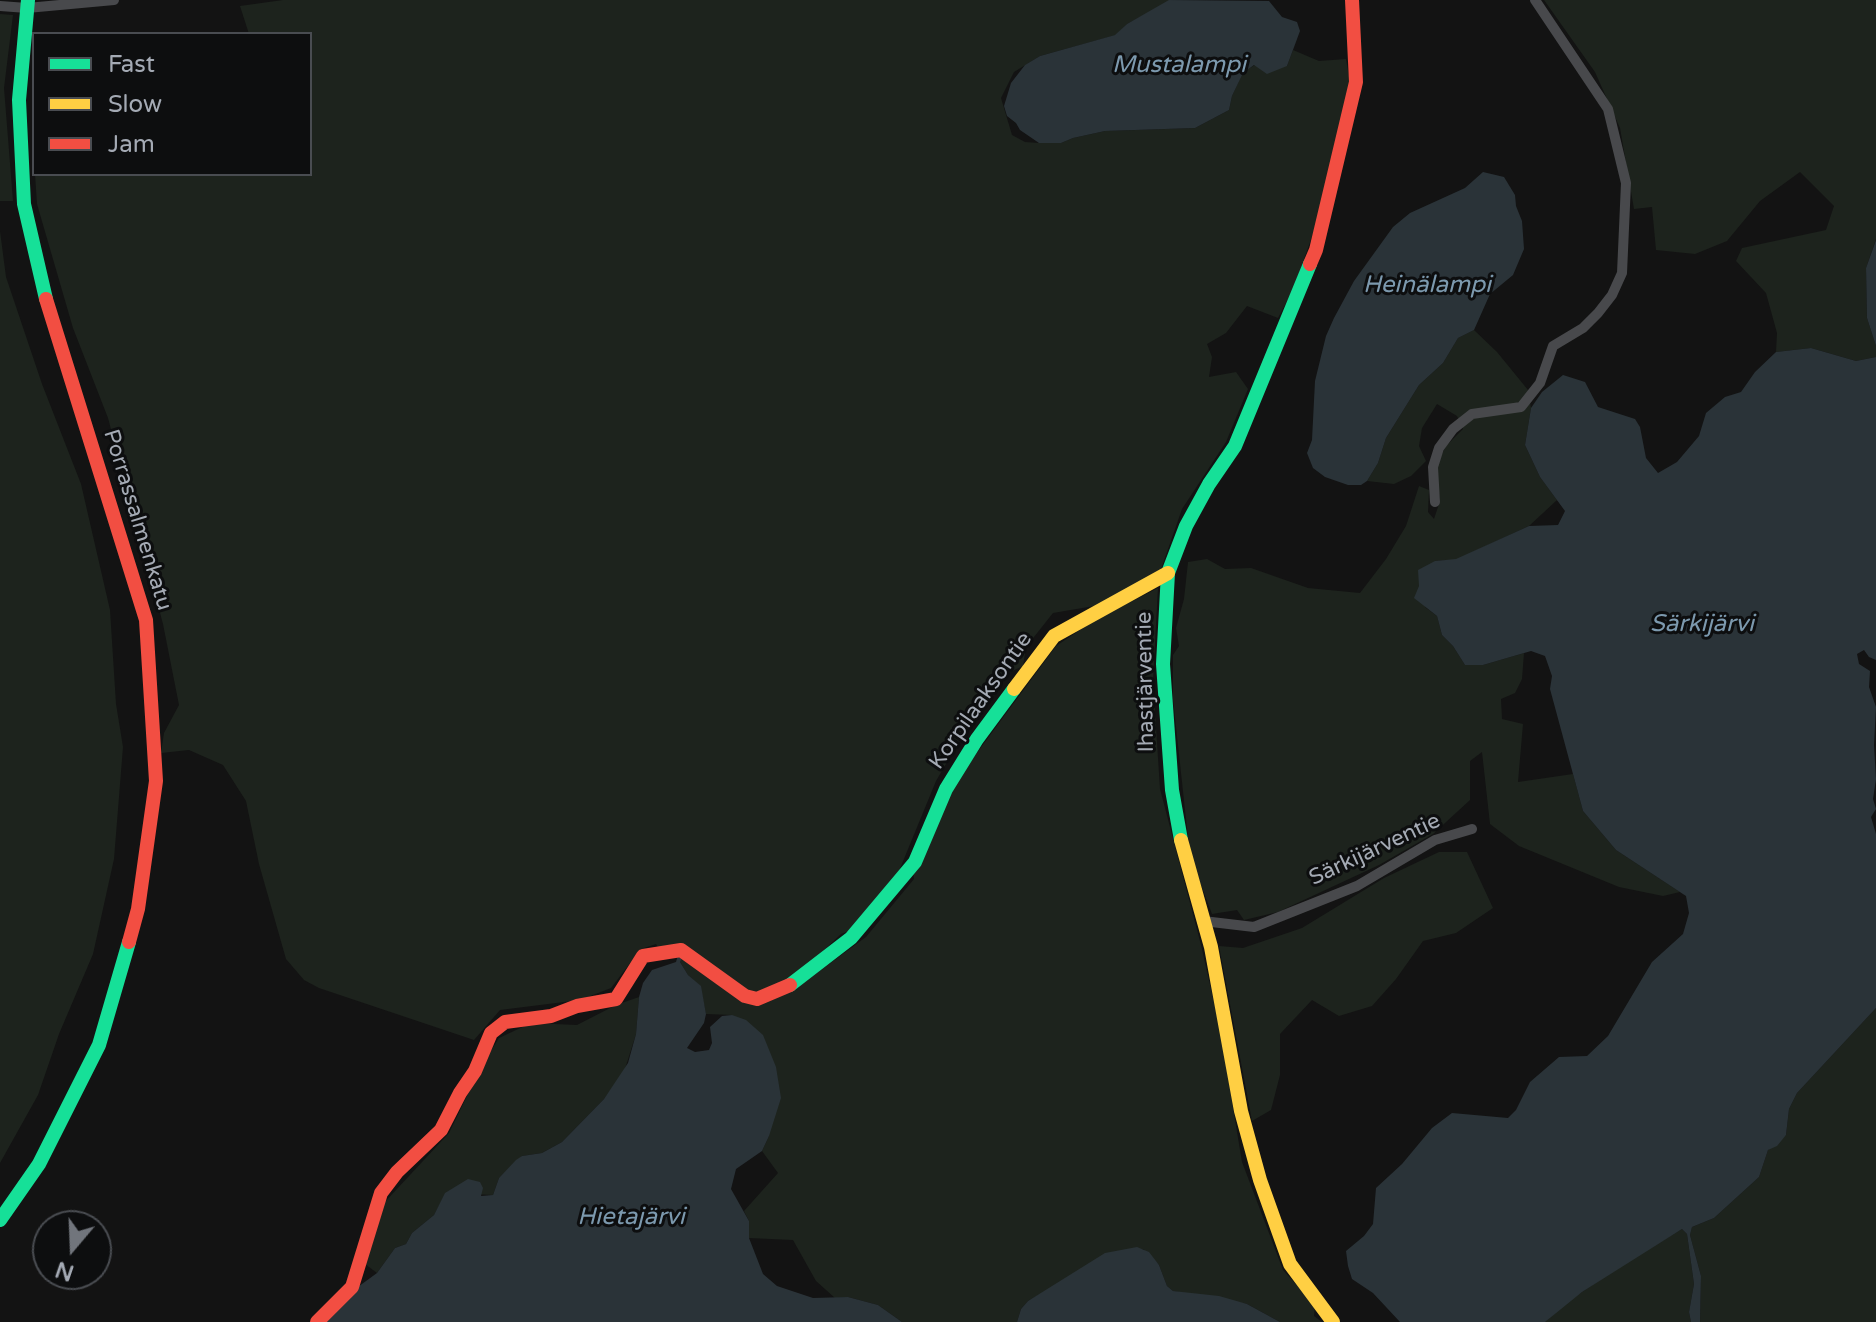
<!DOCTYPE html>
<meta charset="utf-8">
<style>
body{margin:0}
#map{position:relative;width:1876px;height:1322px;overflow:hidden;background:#131313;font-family:"Varela Round",sans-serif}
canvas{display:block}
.legend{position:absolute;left:32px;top:32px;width:280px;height:144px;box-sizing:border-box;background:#0d0e0f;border:2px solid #494c51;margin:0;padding:10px 14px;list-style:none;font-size:24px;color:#a4aab4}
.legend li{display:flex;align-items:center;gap:16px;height:40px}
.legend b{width:40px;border:2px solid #494c51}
.north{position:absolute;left:32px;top:1210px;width:80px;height:80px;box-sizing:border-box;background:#0d0e0f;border:2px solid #494c51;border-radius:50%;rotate:199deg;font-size:22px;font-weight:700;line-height:32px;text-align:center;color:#a4aab4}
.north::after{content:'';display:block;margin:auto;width:28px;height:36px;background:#71757c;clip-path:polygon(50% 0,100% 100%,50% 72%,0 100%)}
</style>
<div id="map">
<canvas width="1876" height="1322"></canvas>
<ul class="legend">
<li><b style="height:10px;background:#16e098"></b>Fast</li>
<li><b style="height:10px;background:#ffcf43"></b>Slow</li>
<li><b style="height:10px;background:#f24e42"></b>Jam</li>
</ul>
<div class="north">N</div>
</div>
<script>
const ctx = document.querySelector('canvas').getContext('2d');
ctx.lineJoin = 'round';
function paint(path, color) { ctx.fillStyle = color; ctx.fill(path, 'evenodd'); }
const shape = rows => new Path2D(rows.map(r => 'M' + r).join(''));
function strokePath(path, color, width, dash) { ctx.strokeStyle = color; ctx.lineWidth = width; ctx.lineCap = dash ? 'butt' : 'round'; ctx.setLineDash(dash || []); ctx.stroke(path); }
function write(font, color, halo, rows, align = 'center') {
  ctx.font = font + ' "Varela Round",sans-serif'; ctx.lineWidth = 6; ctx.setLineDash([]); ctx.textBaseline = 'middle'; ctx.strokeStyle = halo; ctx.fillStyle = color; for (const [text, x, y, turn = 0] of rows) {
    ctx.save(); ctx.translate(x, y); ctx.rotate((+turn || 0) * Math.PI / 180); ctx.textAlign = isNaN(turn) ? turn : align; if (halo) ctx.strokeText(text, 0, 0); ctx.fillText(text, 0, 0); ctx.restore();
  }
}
const green = shape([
 [283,0,1173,0,1127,24,1116,35,1040,56,1014,72,1001,98,1012,135,1025,142,1039,143,1061,143,1073,138,1105,131,1195,128,1229,110,1232,96,1243,72,1255,65,1287,66,1293,50,1319,61,1346,59,1350,81,1314,231,1293,290,1278,318,1247,306,1226,333,1207,344,1212,357,1209,377,1236,372,1248,389,1226,442,1182,509,1161,569,1100,605,1053,613,1026,647,1023,666,1008,673,989,696,954,750,936,781,899,871,852,930,841,934,801,972,761,994,748,993,709,970,659,949,656,944,641,949,611,988,580,1000,500,1010,474,1040,319,988,304,980,286,959,259,864,246,801,223,765,189,750,161,753,164,733,179,705,163,624,108,418,73,328,37,204,35,174,310,174,310,34,249,34,240,6],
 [1544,0,1876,0,1876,239,1866,268,1867,318,1876,346,1876,357,1856,361,1811,348,1776,352,1777,333,1766,293,1736,261,1742,248,1826,230,1834,206,1800,172,1760,201,1727,241,1695,254,1656,250,1652,207,1634,209,1620,128,1595,72],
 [0,14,13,15,4,88,13,201,0,201],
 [0,231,6,277,42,384,81,484,110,610,116,704,123,747,114,859,93,954,59,1034,38,1095,0,1163],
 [1474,330,1497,352,1528,390,1531,408,1525,445,1540,477,1557,500,1529,526,1456,560,1435,561,1425,607,1437,616,1442,635,1453,646,1465,665,1483,665,1524,653,1522,679,1515,693,1501,699,1502,719,1523,724,1518,782,1573,774,1583,811,1616,850,1680,892,1663,896,1619,887,1519,846,1490,824,1482,752,1470,761,1470,800,1433,834,1379,865,1278,912,1244,920,1237,910,1212,914,1190,856,1173,699,1173,655,1179,646,1176,628,1184,599,1188,562,1207,559,1225,569,1251,568,1308,588,1360,593,1386,559,1406,526,1419,486,1429,490,1428,512,1434,519,1440,501,1436,466,1446,446,1463,429,1457,416,1437,404,1422,428,1419,446,1426,461,1411,476,1394,484,1367,481,1378,463,1386,438,1419,385,1443,363,1458,338],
 [1158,588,1153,680,1160,789,1201,945,1220,1029,1242,1162,1283,1270,1315,1305,1314,1316,1322,1322,1280,1322,1247,1304,1173,1291,1167,1286,1159,1265,1143,1249,1062,1282,1028,1301,1021,1309,1017,1322,902,1322,878,1305,848,1297,835,1298,816,1281,793,1240,749,1238,749,1221,744,1211,778,1173,762,1151,769,1136,732,1015,706,1014,700,986,688,975,680,962,681,957,745,1000,795,989,866,937,914,879,913,871,959,777,1056,646,1095,620],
 [1439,852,1467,852,1493,908,1456,933,1423,941,1396,979,1372,1006,1339,1016,1312,1000,1280,1034,1280,1075,1271,1110,1252,1121,1219,946,1243,948,1302,928,1384,878],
 [639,997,636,1034,624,1072,604,1099,562,1142,542,1153,522,1156,499,1178,493,1195,446,1193,434,1215,412,1233,406,1244,395,1248,377,1273,365,1264,383,1204,449,1133,482,1065,499,1038,531,1023,577,1025,616,1005],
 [1876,1008,1876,1322,1700,1322,1701,1276,1690,1235,1692,1227,1714,1218,1759,1177,1768,1150,1786,1135,1789,1109,1797,1093],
 [1682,1229,1687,1234,1694,1284,1689,1312,1691,1322,1545,1322,1567,1302,1631,1259]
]);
const water = shape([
 [1169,0,1269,1,1282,17,1297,22,1300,31,1287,66,1267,74,1254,65,1243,73,1232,96,1229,110,1195,128,1105,131,1073,138,1061,143,1039,143,1020,130,1016,123,1007,116,1004,106,1011,83,1025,65,1040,56,1115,35,1127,24],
 [1483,172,1504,177,1515,195,1516,206,1522,221,1524,249,1513,275,1490,294,1474,330,1458,338,1443,363,1419,385,1386,438,1378,463,1367,481,1361,485,1348,485,1325,477,1313,468,1307,453,1312,440,1315,381,1326,336,1334,318,1354,281,1393,227,1410,213,1465,188],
 [1876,240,1876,346,1867,318,1866,268],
 [1811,348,1856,361,1876,357,1876,660,1869,657,1864,650,1857,654,1859,664,1870,671,1869,687,1876,707,1874,745,1876,779,1873,799,1876,809,1871,817,1876,834,1876,1008,1797,1093,1789,1109,1786,1135,1777,1146,1768,1150,1759,1177,1714,1218,1692,1227,1690,1235,1701,1276,1700,1322,1691,1322,1689,1312,1694,1284,1687,1234,1682,1229,1582,1292,1545,1322,1400,1322,1373,1293,1352,1279,1348,1266,1346,1251,1364,1236,1373,1224,1376,1188,1402,1164,1432,1128,1452,1113,1508,1118,1516,1110,1530,1082,1559,1057,1587,1056,1608,1036,1652,962,1683,934,1689,913,1686,896,1616,850,1583,811,1550,689,1552,676,1545,656,1531,651,1483,665,1465,665,1453,646,1442,635,1437,616,1414,598,1419,586,1418,570,1435,561,1456,559,1529,526,1558,525,1565,511,1540,477,1525,445,1531,408,1542,392,1563,375,1585,382,1598,407,1635,419,1640,427,1646,458,1658,473,1677,462,1699,436,1706,413,1725,397,1741,392,1755,372,1776,352],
 [678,955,682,958,680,962,688,975,701,986,706,1014,704,1023,687,1048,695,1052,709,1050,712,1043,710,1027,722,1016,732,1015,746,1020,763,1035,776,1067,781,1098,769,1136,762,1151,736,1169,731,1189,749,1221,749,1238,763,1274,777,1286,813,1298,848,1297,878,1305,902,1322,325,1322,351,1292,377,1273,395,1248,406,1244,412,1233,434,1215,445,1193,468,1179,480,1182,483,1188,481,1196,493,1195,499,1178,516,1160,522,1156,542,1153,562,1142,604,1099,628,1063,636,1034,639,997,643,983,652,970,676,962],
 [1137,1247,1149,1252,1159,1265,1167,1286,1173,1291,1219,1296,1247,1304,1280,1322,1017,1322,1021,1309,1028,1301,1105,1253]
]);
const street = shape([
 [0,6,27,8,114,0],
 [1435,502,1433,467,1439,448,1453,429,1472,414,1521,407,1540,383,1553,346,1583,328,1598,313,1612,295,1622,273,1626,183,1608,109,1535,0],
 [1203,921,1254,927,1357,886,1435,840,1472,829]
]);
const fast = shape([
 [28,0,19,100,24,204,46,299],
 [1181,840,1172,790,1163,664,1168,573,1186,526,1209,484,1235,446,1310,264],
 [790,985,851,938,915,862,946,789,977,739,1014,689],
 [0,1220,39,1164,99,1045,129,942]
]);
const slow = shape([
 [1014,689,1054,636,1168,573],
 [1181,840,1211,947,1241,1111,1260,1180,1290,1264,1333,1322]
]);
const jam = shape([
 [1310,264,1316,250,1356,82,1352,0],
 [46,299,146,620,156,781,138,909,129,942],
 [317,1322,352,1287,381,1193,397,1172,441,1130,460,1093,475,1071,491,1033,505,1022,551,1016,577,1006,616,999,643,956,681,950,745,996,757,999,790,985]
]);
const streetNames = [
 ["Porrassalmenkatu",137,520,73],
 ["Ihastjärventie",1146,682,-91],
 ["Korpilaaksontie",981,701,-55],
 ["Särkijärventie",1375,850,-25]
];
const waterNames = [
 ["Mustalampi",1179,66],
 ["Heinälampi",1427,286],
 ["Särkijärvi",1702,625],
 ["Hietajärvi",631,1218]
];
paint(green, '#1d231d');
paint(water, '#2a3338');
strokePath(street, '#48494c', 10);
strokePath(fast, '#16e098', 14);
strokePath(slow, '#ffcf43', 14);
strokePath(jam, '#f24e42', 14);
write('22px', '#a4aab4', '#0d0e0f', streetNames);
write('italic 24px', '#7c99ae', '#0d0e0f', waterNames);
</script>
